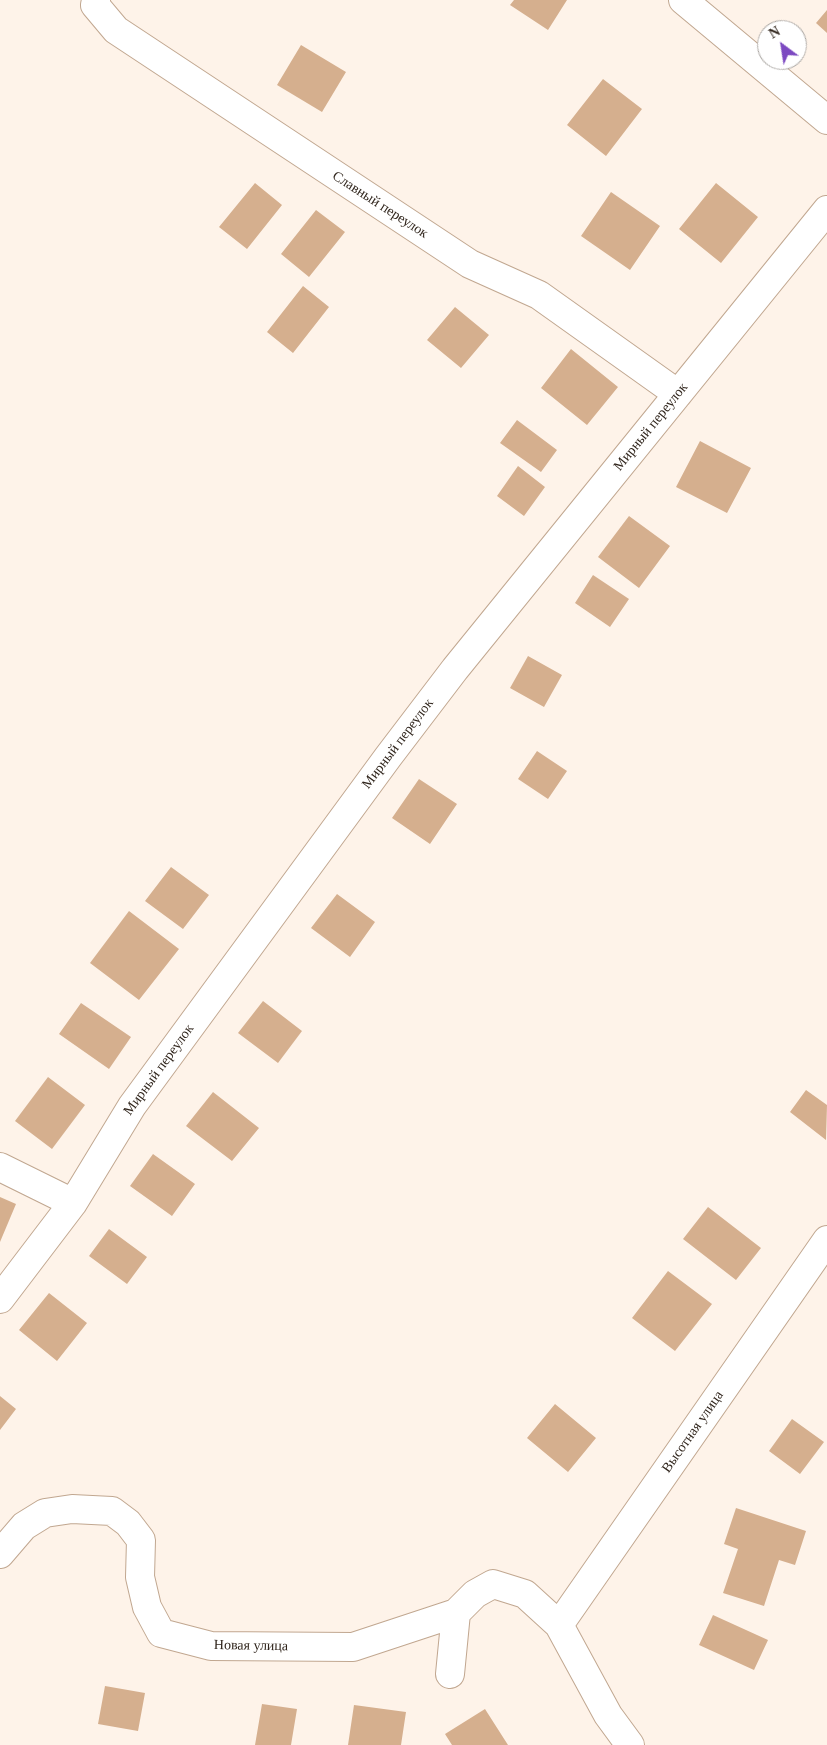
<!DOCTYPE html>
<meta charset="utf-8">
<style>
body{margin:0}
#map{position:relative;width:827px;height:1745px;overflow:hidden;background:#fef3e9;font-family:"Times New Roman",serif}
canvas{display:block}
.north{position:absolute;left:757px;top:20px;width:50px;height:50px;box-sizing:border-box;background:#fff;border:1px solid #aca8a4;border-radius:50%;rotate:329deg;font-size:14px;font-weight:700;line-height:20px;text-align:center;color:#30251c}
.north::after{content:'';display:block;margin:auto;width:18px;height:22px;background:#7c49c1;clip-path:polygon(50% 0,100% 100%,50% 72%,0 100%)}
</style>
<div id="map">
<canvas width="827" height="1745"></canvas>
<div class="north">N</div>
</div>
<script>
const ctx = document.querySelector('canvas').getContext('2d');
ctx.lineJoin = 'round';
function paint(path, color) { ctx.fillStyle = color; ctx.fill(path, 'evenodd'); }
const shape = rows => new Path2D(rows.map(r => 'M' + r).join(''));
function strokePath(path, color, width, dash) { ctx.strokeStyle = color; ctx.lineWidth = width; ctx.lineCap = dash ? 'butt' : 'round'; ctx.setLineDash(dash || []); ctx.stroke(path); }
function write(font, color, halo, rows, align = 'center') {
  ctx.font = font + ' "Times New Roman",serif'; ctx.lineWidth = 4.5; ctx.setLineDash([]); ctx.textBaseline = 'middle'; ctx.strokeStyle = halo; ctx.fillStyle = color; for (const [text, x, y, turn = 0] of rows) {
    ctx.save(); ctx.translate(x, y); ctx.rotate((+turn || 0) * Math.PI / 180); ctx.textAlign = isNaN(turn) ? turn : align; if (halo) ctx.strokeText(text, 0, 0); ctx.fillText(text, 0, 0); ctx.restore();
  }
}
const building = shape([
 [514,0,567,0,548,30,510,5],
 [827,10,827,33,816,23],
 [301,45,346,72,322,112,277,85],
 [603,79,642,109,606,156,567,125],
 [255,183,282,205,247,249,219,227],
 [716,183,758,217,721,263,679,229],
 [611,192,660,226,630,270,581,236],
 [316,210,345,232,309,277,281,254],
 [303,286,329,307,293,353,267,332],
 [455,307,489,335,461,368,427,340],
 [571,349,618,387,587,425,541,388],
 [517,420,557,450,541,472,500,443],
 [700,441,751,468,727,513,676,487],
 [518,466,545,487,524,516,497,496],
 [629,516,670,546,639,588,598,557],
 [593,575,629,599,610,627,575,603],
 [528,656,562,675,544,707,510,688],
 [537,751,567,771,548,799,518,779],
 [419,779,457,804,430,844,392,818],
 [171,867,209,895,183,929,145,901],
 [337,894,375,922,350,957,311,928],
 [129,911,179,949,139,1000,90,963],
 [263,1001,302,1031,278,1063,238,1033],
 [81,1003,131,1037,109,1069,59,1034],
 [48,1077,85,1105,52,1149,15,1121],
 [806,1090,827,1105,826,1140,790,1112],
 [213,1092,259,1128,232,1161,186,1126],
 [153,1154,195,1184,172,1216,130,1186],
 [0,1197,16,1204,0,1242],
 [708,1207,761,1248,736,1280,683,1239],
 [109,1229,147,1257,127,1284,89,1256],
 [668,1271,712,1304,675,1351,632,1318],
 [49,1293,87,1323,57,1361,19,1330],
 [0,1396,16,1409,0,1430],
 [555,1404,596,1438,568,1472,527,1438],
 [792,1419,824,1442,800,1474,769,1451],
 [736,1508,806,1531,795,1565,779,1560,764,1606,723,1593,738,1549,724,1544],
 [713,1615,768,1640,754,1670,699,1645],
 [105,1686,145,1693,138,1731,98,1724],
 [262,1704,297,1709,291,1745,255,1745],
 [354,1705,406,1712,401,1745,348,1745],
 [485,1709,508,1745,452,1745,445,1734]
]);
const minor = shape([
 [96,0,95,5,116,30,470,264,539,295,678,394],
 [683,0,827,120],
 [0,1167,73,1203],
 [0,1299,73,1203,132,1106,388,757,455,669,827,210],
 [0,1554,24,1526,45,1513,72,1509,112,1511,128,1523,141,1540,140,1577,147,1607,161,1633,211,1646,353,1647,456,1613],
 [559,1625,827,1240],
 [450,1674,456,1613,475,1594,493,1584,525,1594,559,1625,608,1715,630,1745]
]);
const streetNames = [
 ["Славный переулок",380,205,33],
 ["Мирный переулок",651,427,-51],
 ["Мирный переулок",398,744,-53],
 ["Мирный переулок",159,1070,-54],
 ["Высотная улица",693,1432,-55],
 ["Новая улица",251,1646,1]
];
paint(building, '#d5af8e');
strokePath(minor, '#c1a790', 30);
strokePath(minor, '#fff', 28);
write('14px', '#30251c', '#fff', streetNames);
</script>
